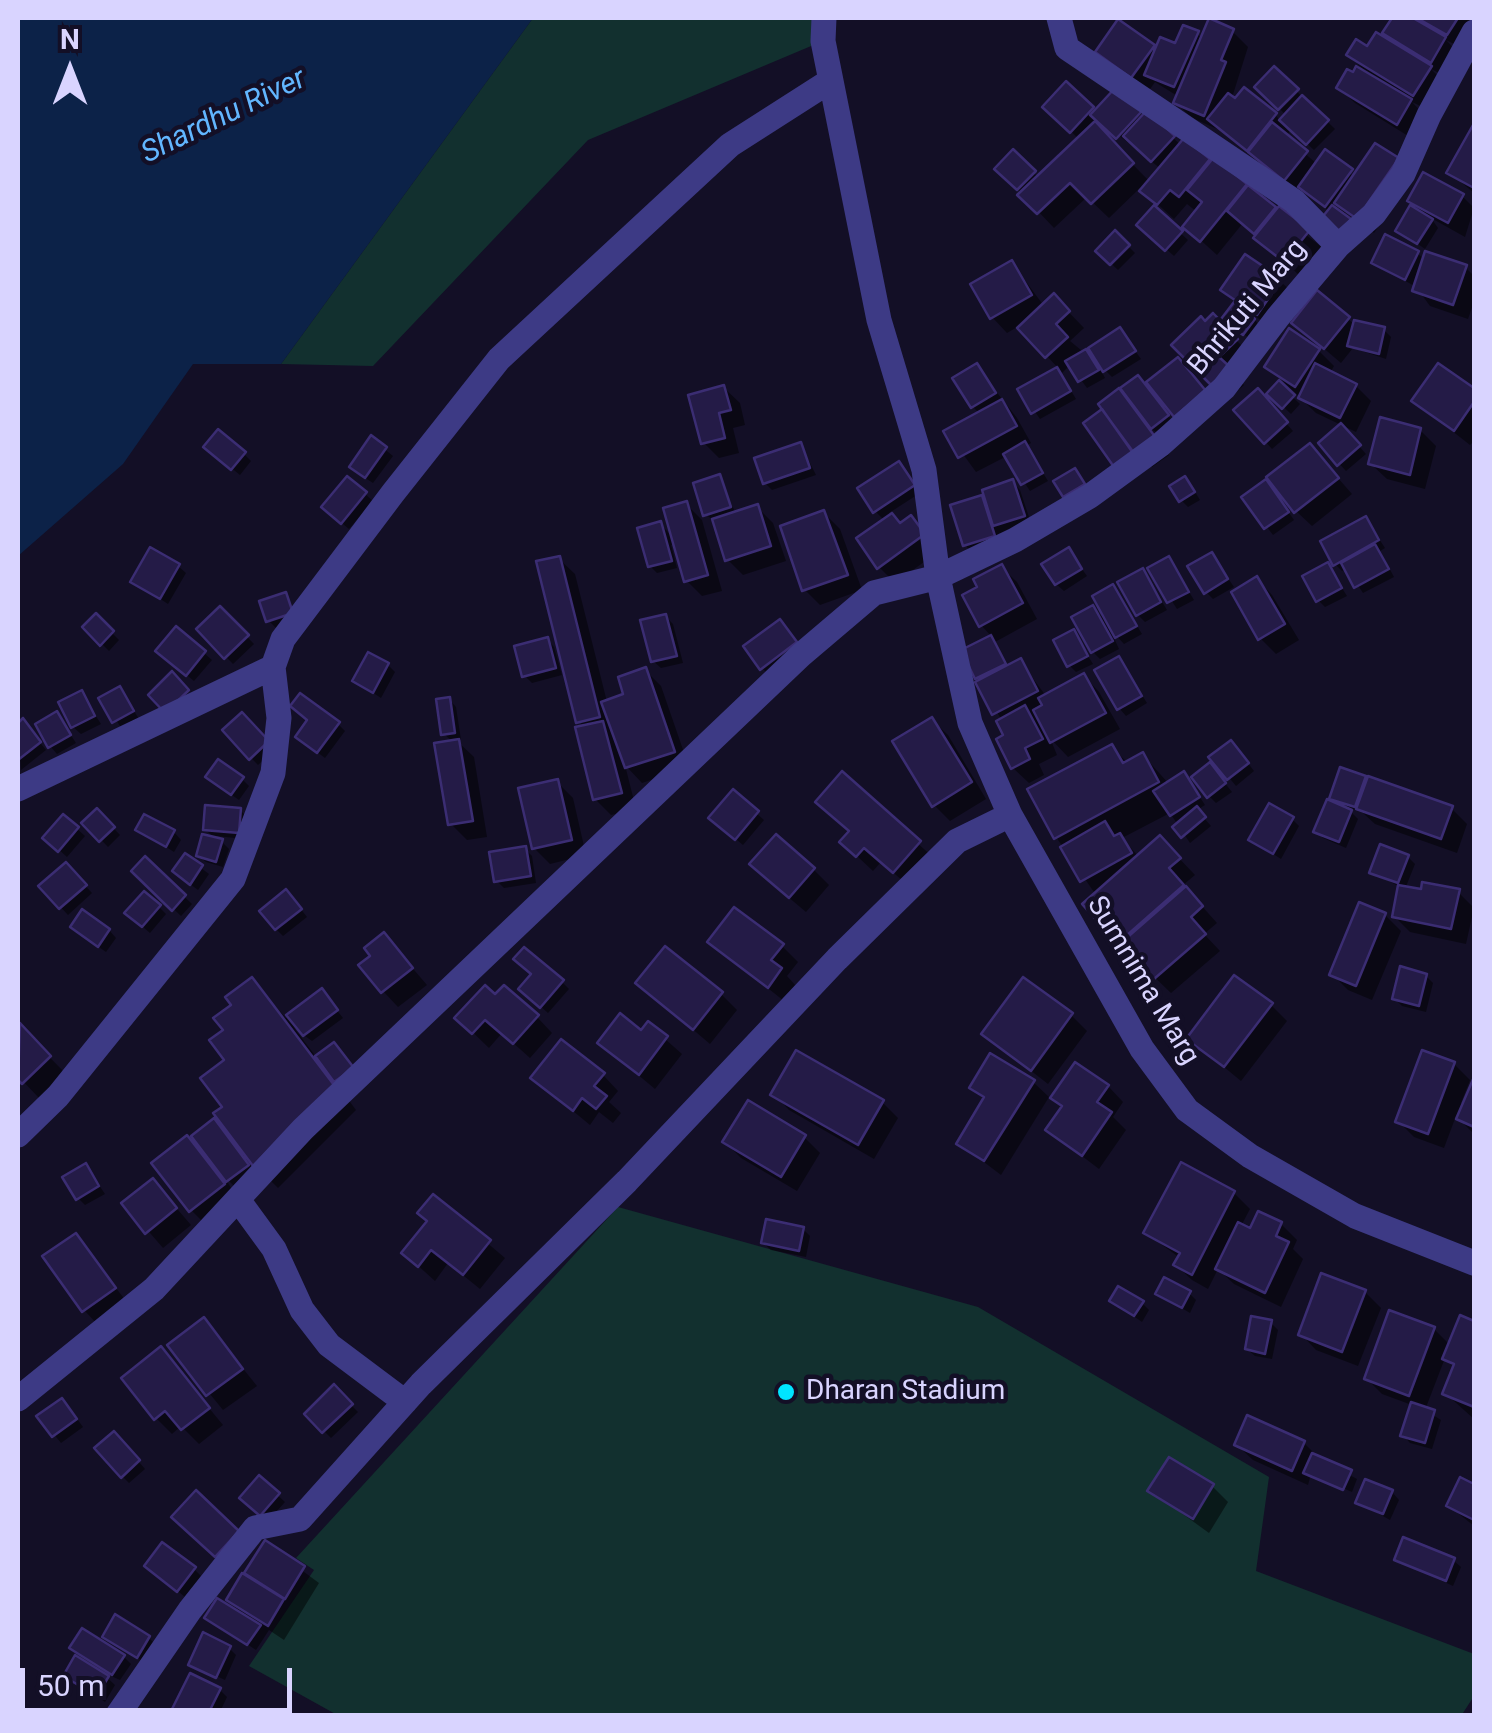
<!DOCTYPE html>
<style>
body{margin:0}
#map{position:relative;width:1492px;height:1733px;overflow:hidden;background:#130f26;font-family:Roboto,sans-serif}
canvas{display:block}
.frame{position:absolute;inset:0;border:20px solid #d9d4ff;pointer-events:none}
.north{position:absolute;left:20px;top:20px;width:100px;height:100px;-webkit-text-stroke:8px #130f26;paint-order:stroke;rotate:0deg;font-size:28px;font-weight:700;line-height:40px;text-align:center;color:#d9d4ff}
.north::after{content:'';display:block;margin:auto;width:35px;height:45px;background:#d9d4ff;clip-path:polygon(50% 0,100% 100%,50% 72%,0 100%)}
.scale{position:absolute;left:20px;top:1668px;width:272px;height:45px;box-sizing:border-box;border:5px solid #d9d4ff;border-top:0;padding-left:12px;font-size:30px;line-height:35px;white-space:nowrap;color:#d9d4ff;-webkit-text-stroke:8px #130f26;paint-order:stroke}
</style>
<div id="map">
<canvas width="1492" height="1733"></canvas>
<div class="frame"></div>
<div class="north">N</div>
<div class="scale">50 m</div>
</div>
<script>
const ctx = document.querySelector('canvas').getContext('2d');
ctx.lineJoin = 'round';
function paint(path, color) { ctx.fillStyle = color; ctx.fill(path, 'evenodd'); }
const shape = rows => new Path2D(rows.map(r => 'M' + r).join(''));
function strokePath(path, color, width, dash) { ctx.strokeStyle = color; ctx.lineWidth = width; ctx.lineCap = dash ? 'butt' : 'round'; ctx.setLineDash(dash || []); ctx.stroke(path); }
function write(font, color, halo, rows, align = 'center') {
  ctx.font = font + ' Roboto,sans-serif'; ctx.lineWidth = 9; ctx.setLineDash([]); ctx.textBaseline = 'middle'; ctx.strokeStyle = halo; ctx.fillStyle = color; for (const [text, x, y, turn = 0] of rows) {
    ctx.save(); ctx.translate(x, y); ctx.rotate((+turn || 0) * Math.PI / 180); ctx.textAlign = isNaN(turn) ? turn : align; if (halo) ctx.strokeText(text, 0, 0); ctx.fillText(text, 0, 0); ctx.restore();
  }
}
const green = shape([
 [533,18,824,18,823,41,588,140,373,366,281,364],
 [618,1207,978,1307,1269,1477,1256,1571,1474,1654,1474,1696,1461,1716,339,1716,249,1666,314,1570,296,1558]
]);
const water = shape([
 [18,18,533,18,281,364,193,364,123,464,18,556]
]);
const shadow = shape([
 [1395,18,1408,18,1425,27,1418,18,1474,18,1474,31,1464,49,1446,40,1460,55,1447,77,1431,69,1446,84,1429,110,1412,102,1426,117,1413,139,1355,103,1339,88,1367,73,1349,55,1399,47,1385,33],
 [1232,31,1248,47,1229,107,1275,115,1281,121,1286,115,1257,87,1274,69,1335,129,1314,150,1291,129,1286,137,1317,164,1356,176,1413,176,1374,233,1347,213,1330,212,1305,190,1301,195,1222,131,1192,118,1176,103,1179,97,1155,82,1148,92,1114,67,1153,47,1157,50,1197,34,1203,39],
 [1066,84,1096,112,1117,89,1181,145,1184,141,1323,248,1300,276,1243,223,1217,255,1185,226,1197,212,1187,204,1174,219,1140,188,1109,218,1087,197,1054,228,998,169,1013,153,1039,178,1079,139,1045,107],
 [1097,118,1161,169,1150,182,1092,123],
 [1474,128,1474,193,1449,172],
 [1462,196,1474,208,1465,237,1431,218,1438,228,1425,249,1398,230,1426,215,1410,200],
 [1154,209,1188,240,1174,256,1147,232],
 [1115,233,1135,253,1118,270,1098,251],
 [1417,253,1425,260,1465,267,1474,276,1474,302,1468,319,1430,306,1416,287,1374,263],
 [1012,263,1044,306,1054,297,1084,328,1070,341,1098,364,1105,378,1087,388,1070,365,1061,374,1076,399,1040,419,1020,390,1059,369,1019,326,1007,333,992,317],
 [1280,281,1296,296,1274,329,1249,312,1261,328,1251,340,1225,318,1237,303,1223,289],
 [1213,317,1252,356,1233,374,1244,385,1229,399,1205,324],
 [1348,319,1355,325,1383,329,1391,337,1386,359,1353,348,1341,363,1294,323],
 [1120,330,1141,359,1112,377,1100,365],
 [1319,351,1334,366,1330,373,1356,386,1371,401,1356,432,1316,413,1267,366],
 [976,366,1017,418,1031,443,1026,446,1048,481,1030,491,1007,456,976,472,947,432,980,414,973,407],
 [1438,366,1474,391,1474,441,1470,445,1414,401],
 [1279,384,1300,404,1291,414,1270,394],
 [1145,385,1174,423,1160,434,1151,429,1169,455,1152,467,1130,449,1110,421,1119,392,1132,405],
 [724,388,740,403,745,425,733,428,739,453,719,458,704,443],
 [1258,392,1293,431,1272,449,1237,410],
 [1341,426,1366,454,1346,471,1321,444],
 [1420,430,1436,446,1425,489,1387,479,1371,464],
 [372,439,393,456,373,483,359,474],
 [801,445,816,475,772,490,765,483],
 [1310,446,1352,494,1312,526,1296,511],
 [214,454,244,454,251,461,240,475],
 [899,465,920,493,889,513,901,525,926,534,939,551,895,583,879,567,885,521,875,511],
 [719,477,736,514,757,507,773,523,786,561,743,575,727,559,715,521,706,515],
 [348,479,373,501,349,529,331,514],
 [1013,482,1020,490,1031,523,998,534,1001,543,972,552,965,545,953,507],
 [1192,487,1200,500,1188,507,1181,500],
 [1273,490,1294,520,1273,535,1244,497],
 [686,504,702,520,722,591,702,596,686,580,676,543,671,545,677,568,657,573,650,566,660,524,674,538],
 [824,513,840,529,862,590,820,605,804,589],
 [1366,519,1385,548,1380,551,1394,577,1363,593,1347,569,1342,571,1335,564],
 [1068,550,1087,576,1064,591,1056,584],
 [1212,555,1234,587,1213,599,1206,592],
 [559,559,575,574,607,702,627,696,645,670,661,686,689,767,642,783,625,765,636,809,611,815,595,799,585,728,579,721],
 [1169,559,1194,600,1177,609,1151,569],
 [178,566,186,573,168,604,133,581],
 [1328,566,1347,596,1325,607,1318,600],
 [1001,567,1017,582,1037,619,995,642,1009,667,1020,661,1046,696,1084,676,1099,692,1120,729,1068,757,1050,738,1057,755,1039,764,1044,775,1029,783,1013,768,1002,721,964,652,992,637,981,625,980,588],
 [1143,571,1167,610,1145,622,1138,615],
 [1257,579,1272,595,1299,640,1276,654,1260,638],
 [1113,587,1142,634,1124,644,1110,629,1119,649,1100,659,1093,652,1093,608,1108,622],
 [285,595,299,620,276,628,269,621],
 [220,609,254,644,233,664,199,629],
 [665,616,673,624,683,663,661,668,653,661],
 [96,617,119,640,109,651,85,627],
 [176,629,212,660,194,681,166,658],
 [786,630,802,650,769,675,762,668],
 [1073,632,1093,664,1076,672,1069,665],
 [547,639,554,647,562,675,532,683,525,676],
 [1119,659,1147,703,1126,716,1119,708],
 [388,665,395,672,381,698,355,681],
 [120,689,139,719,122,729,102,699],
 [81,693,101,724,81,734,73,727],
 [449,699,456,707,461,740,456,740,474,757,487,837,467,840,451,824,453,742,444,734],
 [57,714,76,743,57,754,50,746],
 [932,720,948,735,986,799,950,821,934,805],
 [23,722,46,750,21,770,18,726],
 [338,724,345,731,325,758,305,743],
 [225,731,274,750,258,765],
 [1111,747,1128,763,1143,755,1169,784,1190,782,1205,805,1197,810,1211,826,1190,843,1170,813,1122,838,1139,857,1175,854,1195,875,1183,885,1217,923,1204,934,1220,951,1171,993,1118,942,1096,895,1056,837],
 [1238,750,1254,771,1236,786,1212,757],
 [1216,772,1232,792,1216,803,1209,796],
 [842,775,935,859,910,887,881,862,873,871,842,842,852,832],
 [1364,778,1451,808,1467,824,1457,853,1375,824,1363,813,1346,807,1358,819,1346,848,1323,838,1316,831,1343,808,1332,798],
 [242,779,249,786,239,800,216,784],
 [557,782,573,798,586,855,550,864,534,848],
 [733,793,764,820,743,845,719,825],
 [240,810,247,817,245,839,216,836,229,849,223,867,206,862,198,855,217,841,205,829],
 [97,811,120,835,108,847,85,823],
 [64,817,85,836,67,857,46,838],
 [1292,819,1299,826,1281,859,1252,840],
 [138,829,174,832,181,840,174,852],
 [525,849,532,856,536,883,504,888,497,881],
 [185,856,209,874,198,890,182,878],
 [1408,857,1415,864,1405,889,1458,892,1474,908,1466,944,1410,932,1394,916,1400,887,1372,872],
 [145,859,192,904,181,916,134,871],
 [66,865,92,893,68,915,42,887],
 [814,870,829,885,806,912,768,880],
 [293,899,307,917,283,936,276,929],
 [159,907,166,914,150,933,135,920],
 [1385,915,1401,931,1372,1000,1348,990,1332,974],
 [109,930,116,938,106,952,80,934],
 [384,935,427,985,398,1007,383,991,374,956],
 [710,942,782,946,798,962,787,976,796,986,784,1001],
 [1426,976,1433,983,1426,1012,1402,1006,1394,998],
 [252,980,286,1018,321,992,328,999,343,1018,312,1041,294,1028,317,1058,334,1046,341,1090,356,1110,278,1188,252,1162,263,1182,244,1196,223,1175,239,1201,207,1226,191,1210,187,1138,210,1162,214,1122,235,1139,226,1107,226,1030,234,1006],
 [562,982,569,989,548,1013,529,996],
 [638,983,721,994,737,1010,710,1044],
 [496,998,537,1017,552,1033,530,1058,502,1033,489,1048,458,1018],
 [1271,1005,1287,1021,1241,1081,1190,1039],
 [1071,1015,1087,1031,1048,1084,984,1034],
 [648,1024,682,1054,655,1089,600,1043,641,1033],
 [20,1027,65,1073,39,1098,18,1076],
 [1454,1064,1470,1080,1461,1103,1465,1104,1474,1083,1474,1134,1456,1116,1444,1148,1414,1137,1398,1121],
 [603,1075,618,1091,609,1102,621,1113,613,1123,599,1112,590,1125,533,1078],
 [1033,1082,1049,1097,1001,1175,959,1143,985,1100,972,1087],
 [1108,1086,1123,1102,1113,1117,1126,1130,1099,1169,1048,1130,1063,1108,1053,1097],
 [774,1094,882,1102,898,1118,874,1159,789,1110],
 [804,1137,820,1153,797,1191,741,1158,725,1142],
 [86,1166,105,1194,85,1205,78,1198],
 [1182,1166,1234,1193,1250,1209,1241,1226,1251,1231,1259,1214,1281,1224,1297,1240,1293,1249,1303,1259,1281,1307,1234,1284,1218,1269,1208,1289,1192,1280,1176,1265,1180,1258,1146,1233],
 [153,1181,191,1225,163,1248,125,1204],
 [433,1197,505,1258,480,1289,448,1263,435,1281,404,1253,430,1222],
 [803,1229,810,1236,806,1257,771,1250,763,1243],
 [76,1236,129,1305,99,1326,84,1310],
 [1365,1292,1381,1308,1358,1366,1316,1350,1301,1334],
 [1189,1293,1196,1300,1190,1313,1158,1294],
 [1112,1301,1142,1303,1149,1310,1142,1322],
 [1461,1318,1474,1324,1474,1419,1445,1393,1455,1368,1445,1358,1425,1410,1441,1420,1432,1449,1410,1443,1403,1435,1412,1405,1382,1394,1366,1378,1434,1329,1450,1345],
 [204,1320,257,1386,223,1410,170,1345],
 [1270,1322,1278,1330,1272,1359,1255,1356,1247,1349],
 [161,1350,223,1425,199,1444,181,1426,172,1434,156,1418],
 [334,1388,358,1412,331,1438,307,1414],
 [69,1408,83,1427,61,1443,40,1417],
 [121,1441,145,1469,129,1483,122,1476],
 [1304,1443,1320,1459,1357,1479,1352,1492,1311,1474,1308,1485,1253,1460,1237,1445],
 [260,1479,285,1502,268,1521,243,1497],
 [1461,1480,1474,1487,1474,1526,1449,1506],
 [1212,1486,1228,1502,1209,1533,1151,1491],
 [1392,1492,1399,1500,1390,1520,1358,1502],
 [266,1544,319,1583,284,1640,269,1630,256,1650,207,1618,243,1616,229,1600],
 [1397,1560,1453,1560,1461,1567,1453,1586],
 [194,1569,201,1576,185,1597,154,1572],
 [105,1636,149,1638,156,1645,145,1663],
 [72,1648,124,1657,131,1664,120,1680,100,1671,115,1685,105,1702,66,1675,97,1666],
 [229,1648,236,1655,225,1680,191,1664],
 [220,1690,227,1697,218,1716,179,1716,174,1711]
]);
const building = shape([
 [1209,18,1234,29,1221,60,1226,62,1204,116,1173,103,1209,18],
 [1392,18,1413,18,1446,37,1431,63,1382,33,1392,18],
 [1417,18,1458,18,1447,35,1417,18],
 [1118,19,1155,45,1131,78,1095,52,1118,19],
 [1183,25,1199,31,1174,87,1144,75,1160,37,1175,43,1183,25],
 [1376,32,1432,66,1413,96,1346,55,1356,39,1367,46,1376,32],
 [1274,66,1299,89,1278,110,1254,87,1274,66],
 [1356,66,1412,99,1397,125,1336,88,1347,69,1353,72,1356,66],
 [1066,81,1094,107,1070,133,1042,107,1066,81],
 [1117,86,1143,110,1116,139,1090,115,1117,86],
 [1244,87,1277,113,1247,151,1207,119,1228,93,1235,98,1244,87],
 [1302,95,1329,120,1306,145,1279,120,1302,95],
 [1147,110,1175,136,1151,162,1123,136,1147,110],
 [1095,121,1134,163,1091,204,1070,183,1037,214,1017,195,1095,121],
 [1272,122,1308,151,1284,181,1248,152,1272,122],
 [1473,125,1474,126,1474,188,1446,173,1473,125],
 [1184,138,1210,159,1179,197,1170,190,1157,205,1139,191,1184,138],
 [1375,143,1399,158,1357,219,1334,203,1375,143],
 [1013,149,1036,171,1017,190,994,169,1013,149],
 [1325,149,1353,169,1325,207,1298,187,1325,149],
 [1214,157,1247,184,1200,242,1182,227,1202,202,1187,190,1214,157],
 [1423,172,1464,194,1448,223,1407,201,1423,172],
 [1248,185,1276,207,1254,234,1227,211,1248,185],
 [1154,205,1183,231,1165,251,1136,225,1154,205],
 [1332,205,1351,219,1338,234,1320,220,1332,205],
 [1410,205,1433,219,1417,244,1395,231,1410,205],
 [1279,206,1310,230,1284,262,1253,238,1279,206],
 [1115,230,1130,245,1110,265,1095,251,1115,230],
 [1385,234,1419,251,1405,280,1371,263,1385,234],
 [1425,251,1467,265,1453,305,1412,291,1425,251],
 [1245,254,1282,279,1257,315,1220,290,1245,254],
 [1012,260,1032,295,990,319,970,284,1012,260],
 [1317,290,1350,317,1324,349,1291,323,1317,290],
 [1054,293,1070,311,1056,324,1068,337,1045,358,1017,328,1054,293],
 [1234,302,1255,319,1243,335,1221,319,1234,302],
 [1213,313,1238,339,1219,357,1230,367,1211,385,1171,345,1201,316,1205,321,1213,313],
 [1354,320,1385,327,1379,354,1347,346,1354,320],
 [1120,327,1136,351,1103,372,1088,348,1120,327],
 [1289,328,1320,349,1295,387,1264,367,1289,328],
 [1086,349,1099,370,1078,382,1065,361,1086,349],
 [1178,357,1206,391,1174,417,1146,382,1178,357],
 [977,363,996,393,971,408,952,378,977,363],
 [1315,363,1357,384,1340,418,1298,398,1315,363],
 [1438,363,1474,388,1474,402,1454,431,1411,401,1438,363],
 [1057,367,1071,391,1031,414,1017,389,1057,367],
 [1138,375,1169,415,1151,429,1120,388,1138,375],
 [1279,380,1295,395,1282,409,1266,394,1279,380],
 [724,385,731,410,719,413,725,438,701,444,688,395,724,385],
 [1119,388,1156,438,1134,453,1098,404,1119,388],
 [1258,388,1288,422,1264,444,1233,410,1258,388],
 [1002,399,1017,426,958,458,943,431,1002,399],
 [1102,409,1133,453,1114,467,1083,423,1102,409],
 [1380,417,1421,428,1410,475,1368,464,1380,417],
 [1341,423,1361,445,1337,466,1318,443,1341,423],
 [218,429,246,452,231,470,203,447,218,429],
 [371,435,387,447,365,478,349,467,371,435],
 [1025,441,1043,473,1021,485,1003,454,1025,441],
 [801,442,810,468,763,484,754,458,801,442],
 [1310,443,1339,478,1294,513,1266,477,1310,443],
 [899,461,915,485,873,513,857,488,899,461],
 [1075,468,1085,484,1063,497,1053,481,1075,468],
 [720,474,731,507,703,516,693,483,720,474],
 [347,476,367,492,341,524,321,507,347,476],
 [1185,476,1195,492,1179,502,1169,486,1185,476],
 [1013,479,1025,516,993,526,982,490,1013,479],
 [1266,479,1289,512,1264,529,1241,497,1266,479],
 [982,495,995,536,963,546,950,505,982,495],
 [687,501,708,575,684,582,663,508,687,501],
 [758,504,771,546,725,561,712,519,758,504],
 [824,510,848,575,802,591,780,526,824,510],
 [892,513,900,523,911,515,925,534,877,569,856,538,892,513],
 [1366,516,1379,540,1333,566,1320,541,1366,516],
 [661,521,672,561,648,567,637,528,661,521],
 [1375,544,1389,569,1354,588,1341,563,1375,544],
 [150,547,180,564,160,599,130,582,150,547],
 [1069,547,1082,569,1055,585,1041,564,1069,547],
 [1212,552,1228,579,1204,594,1187,566,1212,552],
 [560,556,600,717,576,723,536,561,560,556],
 [1169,556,1189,592,1167,603,1147,568,1169,556],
 [1328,562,1342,588,1316,602,1302,576,1328,562],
 [1002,564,1023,603,979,627,962,595,977,587,973,579,1002,564],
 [1143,568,1161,602,1136,616,1117,582,1143,568],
 [1257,576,1285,624,1258,640,1231,592,1257,576],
 [1113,584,1137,626,1115,638,1092,596,1113,584],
 [286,592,293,613,266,622,259,601,286,592],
 [1093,605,1113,641,1091,653,1071,617,1093,605],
 [220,606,249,635,224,659,196,629,220,606],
 [96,613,114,631,100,646,82,627,96,613],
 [666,614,677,656,651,662,640,620,666,614],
 [780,619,797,642,760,670,743,646,780,619],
 [176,626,206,651,186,676,155,651,176,626],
 [1074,629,1088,656,1067,667,1053,640,1074,629],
 [991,635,1006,664,975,679,961,650,991,635],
 [548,637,556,668,522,677,514,646,548,637],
 [368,652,389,663,373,693,352,681,368,652],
 [1119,656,1142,696,1117,710,1094,670,1119,656],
 [1021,658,1038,691,992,715,975,682,1021,658],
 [646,667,675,752,625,768,601,702,623,694,618,677,646,667],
 [172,671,189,690,165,713,148,695,172,671],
 [1084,673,1106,713,1050,743,1033,710,1042,705,1038,698,1084,673],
 [120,686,134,711,112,723,98,698,120,686],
 [82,690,95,716,71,728,58,702,82,690],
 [300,693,340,722,317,753,295,737,307,720,290,706,300,693],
 [450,697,455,733,441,735,436,699,450,697],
 [1025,705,1043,739,1025,748,1030,759,1011,769,996,739,1003,735,996,721,1025,705],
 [57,711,71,735,48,748,35,724,57,711],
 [242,712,269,741,249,760,222,730,242,712],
 [932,717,972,782,932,807,892,741,932,717],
 [23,718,41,742,18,760,18,723,23,718],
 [603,721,622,793,593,800,575,727,603,721],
 [459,739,473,821,448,825,434,743,459,739],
 [1231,740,1249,763,1227,780,1208,757,1231,740],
 [1112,744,1123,763,1143,752,1159,782,1054,839,1027,789,1112,744],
 [218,759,244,777,231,795,205,777,218,759],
 [1210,762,1226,783,1207,798,1191,777,1210,762],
 [1340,767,1366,776,1355,807,1329,799,1340,767],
 [842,771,921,841,893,873,864,848,856,857,839,842,849,831,815,802,842,771],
 [1184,771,1200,797,1170,816,1153,791,1184,771],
 [1368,776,1453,806,1441,839,1356,809,1368,776],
 [558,779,572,840,532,849,518,788,558,779],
 [733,789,759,811,735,840,708,818,733,789],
 [1327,799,1352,810,1339,842,1313,832,1327,799],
 [1269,803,1294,817,1273,854,1248,840,1269,803],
 [205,805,241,808,239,833,203,830,205,805],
 [1197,806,1206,817,1181,838,1172,827,1197,806],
 [97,808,115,827,99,842,81,823,97,808],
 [63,814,79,827,58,852,42,838,63,814],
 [144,814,175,830,166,847,135,830,144,814],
 [1105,821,1114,836,1120,833,1132,853,1080,882,1060,847,1105,821],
 [202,834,223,839,216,862,196,856,202,834],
 [776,834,815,868,789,898,749,864,776,834],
 [1160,835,1181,858,1169,868,1184,885,1117,944,1082,904,1160,835],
 [1380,844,1409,855,1398,883,1369,873,1380,844],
 [526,846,531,876,494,882,489,852,526,846],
 [185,853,203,865,190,885,172,871,185,853],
 [145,856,186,895,172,911,131,871,145,856],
 [66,862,87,885,59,909,38,886,66,862],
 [1422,882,1460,889,1451,929,1392,917,1398,885,1421,889,1422,882],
 [1186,886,1203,906,1191,917,1206,934,1154,979,1122,942,1186,886],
 [286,889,302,909,275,930,259,911,286,889],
 [144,891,161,905,142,927,124,913,144,891],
 [1359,902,1386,913,1356,986,1329,975,1359,902],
 [734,907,784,944,771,960,782,968,768,988,707,942,734,907],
 [82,909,110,929,98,947,70,927,82,909],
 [384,932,413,968,381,993,358,965,370,956,364,948,384,932],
 [665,946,723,992,693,1030,635,983,665,946],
 [524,947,564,980,540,1008,518,989,531,974,513,959,524,947],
 [1400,966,1427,974,1419,1006,1392,999,1400,966],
 [1234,975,1273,1003,1224,1067,1186,1039,1234,975],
 [252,977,334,1085,253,1166,213,1113,222,1107,200,1078,224,1060,209,1040,223,1030,213,1018,231,1005,225,997,252,977],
 [1023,977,1073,1013,1031,1071,981,1034,1023,977],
 [485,985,495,994,504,985,539,1015,513,1044,485,1020,472,1034,454,1018,485,985],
 [322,988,338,1010,303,1036,286,1015,322,988],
 [620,1013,641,1030,648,1021,668,1036,639,1075,597,1043,620,1013],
 [20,1023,51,1056,22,1084,18,1080,20,1023],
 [561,1039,605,1073,594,1086,607,1096,596,1109,582,1098,573,1111,530,1078,561,1039],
 [334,1042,354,1068,334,1082,315,1056,334,1042],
 [796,1050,884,1100,858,1145,770,1095,796,1050],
 [1422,1050,1455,1062,1428,1134,1395,1122,1422,1050],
 [990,1053,1035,1080,984,1161,956,1144,984,1097,969,1088,990,1053],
 [1075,1062,1109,1085,1097,1102,1112,1112,1082,1156,1045,1130,1062,1106,1050,1098,1075,1062],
 [1474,1077,1474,1127,1456,1119,1474,1077],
 [748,1100,806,1135,781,1177,722,1142,748,1100],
 [214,1118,249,1165,226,1182,191,1136,214,1118],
 [187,1135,225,1184,189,1212,151,1163,187,1135],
 [1181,1162,1235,1191,1192,1275,1173,1265,1180,1253,1143,1233,1181,1162],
 [86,1163,99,1186,76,1200,62,1177,86,1163],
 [153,1178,177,1208,145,1234,121,1203,153,1178],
 [433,1194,491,1240,463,1275,431,1250,418,1267,401,1253,427,1221,417,1213,433,1194],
 [1258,1211,1282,1222,1276,1236,1289,1242,1265,1293,1215,1269,1238,1222,1250,1228,1258,1211],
 [766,1219,804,1227,799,1251,761,1243,766,1219],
 [76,1233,116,1288,82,1312,42,1256,76,1233],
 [1321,1273,1366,1290,1342,1352,1298,1335,1321,1273],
 [1164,1277,1191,1291,1182,1308,1155,1294,1164,1277],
 [1118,1286,1144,1301,1134,1316,1109,1301,1118,1286],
 [1389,1310,1435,1327,1409,1396,1364,1379,1389,1310],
 [1460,1315,1474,1321,1474,1407,1442,1394,1454,1364,1442,1359,1460,1315],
 [1251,1316,1272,1320,1265,1354,1245,1349,1251,1316],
 [204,1317,243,1369,206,1396,167,1345,204,1317],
 [161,1346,210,1408,181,1430,165,1411,154,1420,121,1378,161,1346],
 [334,1384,353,1404,322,1433,304,1414,334,1384],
 [62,1398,77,1419,52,1437,36,1416,62,1398],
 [1411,1402,1435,1410,1425,1443,1400,1436,1411,1402],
 [1247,1415,1305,1441,1292,1471,1234,1445,1247,1415],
 [114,1431,140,1460,121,1478,94,1448,114,1431],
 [1312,1453,1352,1470,1343,1490,1303,1473,1312,1453],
 [1169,1457,1214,1484,1193,1519,1147,1491,1169,1457],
 [259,1475,280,1493,260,1516,239,1498,259,1475],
 [1460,1477,1474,1484,1474,1520,1446,1506,1460,1477],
 [1365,1479,1393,1490,1383,1514,1355,1503,1365,1479],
 [196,1490,239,1531,215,1557,171,1517,196,1490],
 [1403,1537,1455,1558,1446,1581,1394,1560,1403,1537],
 [265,1540,305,1566,285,1599,244,1573,265,1540],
 [162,1542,196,1567,177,1592,144,1566,162,1542],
 [242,1573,284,1599,268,1626,226,1600,242,1573],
 [217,1598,261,1625,247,1645,204,1618,217,1598],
 [115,1614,150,1636,137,1658,102,1637,115,1614],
 [82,1628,125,1655,112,1675,69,1648,82,1628],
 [203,1632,231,1646,216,1678,188,1665,203,1632],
 [75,1655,109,1676,97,1696,63,1676,75,1655],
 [190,1673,221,1688,207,1716,171,1711,190,1673]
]);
const minor = shape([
 [824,18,823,41,879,320,924,470,938,577,970,723,1010,815,1142,1049,1187,1110,1250,1156,1355,1216,1474,1263],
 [1059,18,1067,48,1294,201,1338,246],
 [18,789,273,667],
 [18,1135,58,1096,233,879,273,773,279,718,273,667,283,639,393,493,499,359,730,145,830,81],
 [239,1201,274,1249,302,1310,329,1345,405,1402],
 [18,1399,154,1289,303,1129,801,655,874,593,938,577,1015,540,1090,496,1160,445,1224,388,1278,317,1338,246,1374,214,1403,174,1429,115,1474,32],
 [117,1716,190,1610,255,1528,300,1519,421,1384,627,1181,837,959,957,841,1010,815]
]);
const markers = [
 [786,1392,10,"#00e5ff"]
];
const streetNames = [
 ["Bhrikuti Marg",1248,308,-50],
 ["Sumnima Marg",1142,981,59]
];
const poiNames = [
 ["Dharan Stadium",806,1392]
];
const waterNames = [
 ["Shardhu River",224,117,-26]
];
paint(green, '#12302f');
paint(water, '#0c2248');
paint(shadow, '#0007');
paint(building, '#241b47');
strokePath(building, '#3b2d73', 2.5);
strokePath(minor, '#3d3a85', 25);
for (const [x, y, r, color] of markers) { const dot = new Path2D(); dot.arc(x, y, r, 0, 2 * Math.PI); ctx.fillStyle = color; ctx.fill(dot); strokePath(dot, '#130f26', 4); }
write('28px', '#d9d4ff', '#130f26', streetNames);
write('28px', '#d9d4ff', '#130f26', poiNames, 'left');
write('italic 30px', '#62b6ff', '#130f26', waterNames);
</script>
